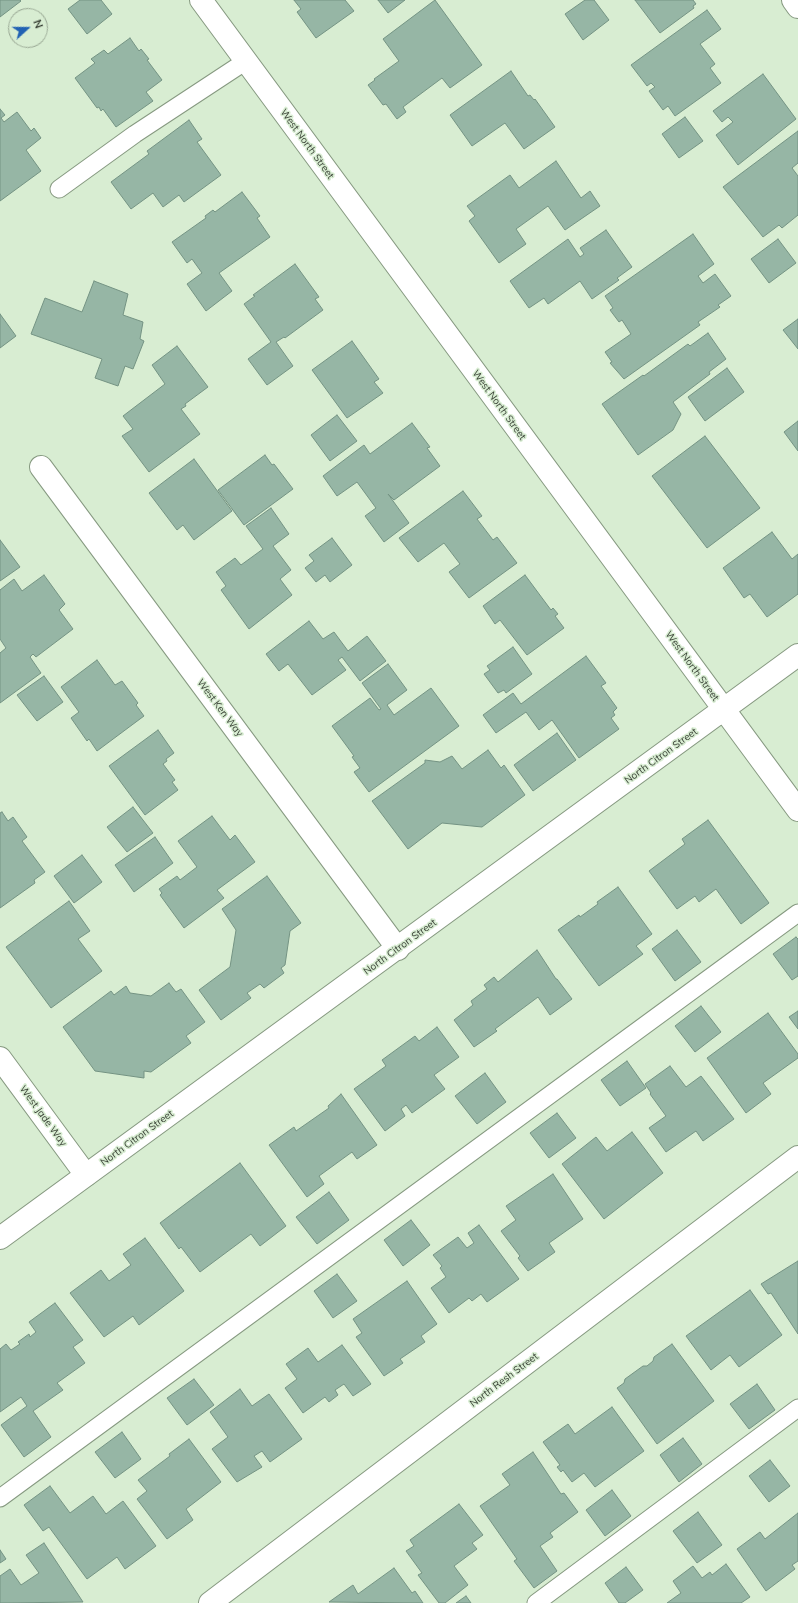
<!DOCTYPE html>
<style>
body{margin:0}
#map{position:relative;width:798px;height:1603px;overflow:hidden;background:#d8edd2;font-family:Mulish,sans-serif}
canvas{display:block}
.north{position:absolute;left:8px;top:8px;width:40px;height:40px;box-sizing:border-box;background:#d8edd2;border:1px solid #98a793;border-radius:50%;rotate:69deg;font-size:11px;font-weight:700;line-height:16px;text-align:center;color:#373f34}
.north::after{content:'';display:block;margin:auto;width:14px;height:18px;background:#2162b3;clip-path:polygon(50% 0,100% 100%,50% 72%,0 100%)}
</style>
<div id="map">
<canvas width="798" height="1603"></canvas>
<div class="north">N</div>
</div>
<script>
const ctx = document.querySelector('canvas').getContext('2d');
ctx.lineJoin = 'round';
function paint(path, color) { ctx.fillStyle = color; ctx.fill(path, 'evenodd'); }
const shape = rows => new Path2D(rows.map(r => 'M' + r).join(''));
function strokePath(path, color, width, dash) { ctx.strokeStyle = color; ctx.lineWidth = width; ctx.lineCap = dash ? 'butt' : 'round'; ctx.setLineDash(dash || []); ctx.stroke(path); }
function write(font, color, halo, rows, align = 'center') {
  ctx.font = font + ' Mulish,sans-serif'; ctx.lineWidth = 3; ctx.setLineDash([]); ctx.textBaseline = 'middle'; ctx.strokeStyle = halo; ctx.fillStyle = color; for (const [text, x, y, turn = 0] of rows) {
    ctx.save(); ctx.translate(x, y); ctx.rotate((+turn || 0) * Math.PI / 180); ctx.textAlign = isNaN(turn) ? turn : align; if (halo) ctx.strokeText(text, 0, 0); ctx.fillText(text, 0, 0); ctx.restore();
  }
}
const building = shape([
 [0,0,20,0,21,1,0,17,0,0],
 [80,0,101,0,112,14,87,34,68,9,80,0],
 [294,0,345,0,354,11,316,38,297,12,301,9,294,0],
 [378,0,405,0,388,13,378,0],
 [435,0,482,65,450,88,442,78,403,107,406,112,397,119,386,104,383,105,368,85,375,80,374,79,399,61,383,39,435,0],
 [585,0,594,0,609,20,583,40,565,14,585,0],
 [635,0,693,0,696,4,693,6,694,8,660,33,635,0],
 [707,10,721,29,700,44,715,64,710,68,721,83,675,116,668,106,663,110,649,91,655,87,651,83,647,86,631,65,707,10],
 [130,38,139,51,141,49,149,59,147,60,162,80,146,92,153,101,116,127,103,109,101,111,99,107,97,108,75,78,95,63,91,59,104,50,108,54,130,38],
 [511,71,528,96,530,95,534,100,535,99,555,127,524,149,505,123,472,146,450,115,511,71],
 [763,74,796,119,738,165,716,135,733,122,728,117,722,122,713,111,763,74],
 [0,109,5,115,1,118,4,122,17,112,31,131,34,128,41,138,26,150,41,171,0,201,0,109],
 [685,117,703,141,679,158,662,134,685,117],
 [189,120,202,139,197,142,221,175,184,202,179,195,163,207,153,193,131,209,111,182,149,154,147,151,189,120],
 [798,131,798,163,792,168,798,176,798,215,782,228,779,225,763,237,723,187,798,131],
 [556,161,581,198,590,191,600,206,565,230,548,206,516,229,526,244,499,263,469,221,475,216,467,206,510,175,519,188,556,161],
 [242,192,260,216,257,218,270,237,219,273,232,291,206,311,187,284,202,273,192,259,187,263,172,242,206,218,205,216,213,210,215,212,242,192],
 [606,230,632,267,617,278,619,280,592,299,580,281,548,304,544,298,529,308,510,281,568,239,580,257,584,254,580,248,606,230],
 [693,234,714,264,698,276,703,283,715,274,731,296,718,305,720,307,698,322,700,325,624,379,610,363,612,362,605,352,631,334,622,320,619,322,610,310,613,308,605,296,693,234],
 [778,239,796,263,769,283,751,259,778,239],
 [295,264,319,297,315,299,323,310,285,338,284,337,276,342,293,366,267,385,248,359,271,342,244,304,255,296,253,295,295,264],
 [94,281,128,294,123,315,143,322,140,339,144,341,133,369,125,366,118,386,95,378,102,359,31,334,45,298,82,312,94,281],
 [0,314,16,336,0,348,0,314],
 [798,319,798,349,783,330,798,319],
 [708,333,726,359,709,372,710,374,673,402,681,414,673,430,638,455,602,404,643,375,644,376,688,344,690,346,708,333],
 [352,341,379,379,374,382,383,393,347,418,312,370,352,341],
 [177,346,208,387,185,404,186,406,181,409,200,434,149,472,122,436,133,429,123,416,165,384,152,365,177,346],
 [727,368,744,392,705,421,688,397,727,368],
 [337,415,357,441,330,461,311,435,337,415],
 [798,421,798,451,784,432,798,421],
 [412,423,430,447,427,448,440,466,394,500,388,494,409,523,384,542,365,516,376,508,357,482,337,496,323,476,364,445,370,454,412,423],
 [705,436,760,508,707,548,652,476,705,436],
 [265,455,272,465,274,464,293,489,244,525,218,490,265,455],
 [194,459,232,511,194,540,183,525,177,530,149,493,194,459],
 [463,491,482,516,477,519,493,540,497,537,517,563,469,598,449,572,460,564,444,543,418,562,399,538,463,491],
 [271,508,289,534,273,546,291,570,280,579,292,595,249,629,221,590,226,586,216,572,235,558,241,565,263,549,246,526,271,508],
 [772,532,792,559,798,554,798,594,767,617,750,594,744,598,723,568,772,532],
 [332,538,352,565,330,582,325,575,316,582,305,568,314,561,309,555,332,538],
 [0,540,20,567,0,581,0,540],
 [44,575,65,604,59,610,73,629,36,657,33,654,30,657,41,673,0,703,0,653,6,648,0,639,0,590,14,579,22,591,44,575],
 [525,575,551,610,553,608,558,614,555,616,564,628,527,655,500,620,495,624,483,606,525,575],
 [309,621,323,639,334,632,348,651,367,636,386,661,360,681,342,657,338,660,346,670,312,695,288,664,279,671,266,654,309,621],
 [513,647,532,674,506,693,504,690,498,693,484,674,490,670,487,666,513,647],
 [586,656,606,683,601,686,617,708,613,712,615,715,611,718,619,729,579,758,552,720,539,730,526,712,496,733,483,715,513,693,521,704,586,656],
 [97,660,115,685,122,681,138,703,136,705,144,716,97,751,89,739,87,741,71,718,79,712,61,687,97,660],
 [388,664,407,690,387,705,394,715,431,688,459,726,369,792,354,772,360,768,352,757,354,756,332,726,370,698,379,710,381,709,362,683,388,664],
 [44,676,63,702,37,721,17,695,44,676],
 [158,730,174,753,166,759,167,761,163,764,175,780,172,782,178,790,145,815,109,766,158,730],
 [557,733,576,760,533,791,514,765,557,733],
 [488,750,501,768,504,765,525,795,482,827,442,823,408,849,372,801,425,763,425,760,440,762,452,756,462,769,488,750],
 [133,807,153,833,127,852,107,827,133,807],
 [2,812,8,821,13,817,27,837,22,841,45,872,34,880,35,883,0,908,0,813,2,812],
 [212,816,230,840,235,835,255,862,217,890,224,898,184,928,160,895,162,893,159,889,177,876,180,880,197,867,178,841,212,816],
 [708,820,769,903,741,924,716,889,699,902,695,896,677,909,649,871,685,844,682,839,708,820],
 [155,837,173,863,134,892,115,865,155,837],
 [82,855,102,882,74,903,54,876,82,855],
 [267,876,301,923,290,931,285,965,281,968,284,973,264,988,260,984,247,993,251,998,221,1020,199,990,230,967,236,930,222,909,267,876],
 [618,887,652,934,636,946,643,954,599,986,558,930,579,915,580,917,598,904,597,902,618,887],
 [69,901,90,931,78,939,102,971,51,1008,6,947,69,901],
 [677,930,701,962,675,981,652,949,677,930],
 [796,937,798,939,798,976,792,980,773,954,796,937],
 [537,950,556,979,557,979,572,999,550,1015,538,997,495,1029,497,1031,474,1047,454,1020,473,1005,471,1001,487,989,484,985,494,977,498,982,537,950],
 [169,983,176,992,181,989,205,1022,186,1036,191,1043,151,1072,144,1071,144,1078,95,1071,63,1027,111,991,114,995,126,986,130,993,151,996,169,983],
 [701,1006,721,1032,695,1052,675,1026,701,1006],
 [798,1011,798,1029,789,1017,798,1011],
 [768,1013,798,1054,798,1058,763,1083,771,1094,746,1113,707,1058,768,1013],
 [437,1027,459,1057,434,1075,445,1089,412,1113,406,1105,401,1109,405,1116,385,1131,354,1089,386,1066,382,1060,415,1036,419,1041,437,1027],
 [627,1061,646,1088,620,1106,601,1080,627,1061],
 [670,1066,686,1087,701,1076,734,1119,703,1141,696,1131,666,1152,649,1128,666,1116,650,1094,651,1093,645,1084,670,1066],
 [485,1073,506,1102,477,1124,455,1096,485,1073],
 [341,1094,377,1145,357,1159,352,1152,319,1176,324,1184,307,1197,269,1145,294,1127,296,1131,329,1108,328,1106,341,1094],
 [557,1113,576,1138,549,1158,530,1133,557,1113],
 [632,1132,663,1173,604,1219,562,1164,596,1137,607,1151,632,1132],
 [240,1163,286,1226,260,1246,251,1234,200,1272,181,1247,179,1249,160,1223,240,1163],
 [553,1174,583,1219,549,1243,555,1252,528,1271,518,1258,520,1256,501,1231,516,1220,506,1206,553,1174],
 [329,1192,349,1220,317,1244,296,1217,329,1192],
 [411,1220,430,1245,403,1266,384,1240,411,1220],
 [479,1225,519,1279,487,1302,481,1294,472,1301,469,1298,449,1313,431,1288,446,1277,440,1268,442,1266,433,1255,458,1237,467,1248,474,1243,468,1233,479,1225],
 [145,1238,184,1291,139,1325,133,1316,104,1337,70,1293,101,1270,109,1281,131,1265,123,1254,145,1238],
 [798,1261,798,1334,771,1293,768,1294,761,1284,798,1261],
 [337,1274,357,1301,333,1318,314,1291,337,1274],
 [407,1281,437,1324,421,1336,425,1342,400,1359,403,1363,384,1376,356,1337,362,1333,353,1319,407,1281],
 [750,1290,782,1335,739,1367,730,1355,711,1370,686,1336,750,1290],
 [55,1303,83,1340,73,1347,85,1363,57,1383,63,1390,33,1411,51,1437,24,1457,1,1425,27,1406,21,1397,0,1412,0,1349,6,1344,11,1350,20,1344,18,1342,29,1334,30,1337,36,1332,29,1322,55,1303],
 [672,1344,714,1401,657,1444,617,1388,624,1383,625,1379,643,1366,647,1366,653,1361,654,1357,672,1344],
 [342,1345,371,1384,353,1396,344,1384,335,1390,338,1395,329,1402,325,1397,303,1413,285,1388,297,1379,286,1364,308,1348,318,1362,342,1345],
 [194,1379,214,1405,187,1425,167,1398,194,1379],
 [757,1384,775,1410,749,1429,730,1404,757,1384],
 [240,1389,252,1406,269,1394,302,1439,270,1462,262,1451,254,1456,262,1467,237,1482,212,1449,228,1437,210,1412,240,1389],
 [612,1407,644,1451,595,1487,584,1473,572,1482,563,1470,561,1472,557,1467,560,1465,543,1442,568,1424,575,1434,612,1407],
 [122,1432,141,1459,115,1478,95,1452,122,1432],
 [683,1438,702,1464,679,1482,660,1455,683,1438],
 [189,1439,221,1482,186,1509,193,1520,167,1539,137,1499,147,1491,138,1480,170,1456,169,1454,189,1439],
 [533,1452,561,1494,564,1493,578,1512,550,1533,553,1537,540,1546,557,1571,534,1588,514,1561,517,1559,480,1506,510,1485,502,1474,533,1452],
 [770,1460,790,1486,769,1502,749,1476,770,1460],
 [50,1486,70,1513,93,1496,106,1514,123,1501,156,1546,125,1569,117,1557,87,1579,49,1527,43,1531,24,1505,50,1486],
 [612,1490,631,1516,605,1536,586,1510,612,1490],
 [459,1504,483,1535,472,1543,477,1549,454,1566,468,1585,445,1603,439,1603,418,1575,422,1573,406,1551,414,1546,410,1540,459,1504],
 [698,1512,722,1545,697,1563,673,1531,698,1512],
 [798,1513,798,1561,792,1565,795,1569,766,1591,737,1549,760,1532,765,1539,798,1513],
 [44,1543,83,1602,0,1603,0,1576,10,1569,21,1585,39,1573,26,1555,44,1543],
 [0,1550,6,1559,0,1563,0,1550],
 [726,1564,750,1597,741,1603,667,1603,681,1593,673,1581,693,1566,702,1578,710,1572,712,1575,726,1564],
 [626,1567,643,1590,625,1603,619,1603,605,1583,626,1567],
 [394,1568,412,1593,415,1591,423,1603,329,1602,353,1585,358,1594,394,1568],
 [466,1596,471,1603,456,1603,466,1596]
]);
const lane = shape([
 [59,189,135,134,246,61],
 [0,1498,798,913],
 [536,1603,798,1408]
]);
const street = shape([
 [793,0,798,7],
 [41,467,398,949],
 [0,1058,86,1175],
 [210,1603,798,1157]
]);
const secondary = shape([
 [201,0,798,810],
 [0,1238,798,655]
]);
const streetNames = [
 ["West North Street",307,144,54],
 ["West North Street",499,405,54],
 ["West North Street",692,666,54],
 ["West Ken Way",220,708,53],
 ["North Citron Street",661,756,-36],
 ["North Citron Street",400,947,-36],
 ["West Jade Way",43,1116,54],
 ["North Citron Street",137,1138,-36],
 ["North Resh Street",504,1380,-37]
];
paint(building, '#96b6a5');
strokePath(building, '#749383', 1);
strokePath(lane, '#869980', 19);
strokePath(street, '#869980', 24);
strokePath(secondary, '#869980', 24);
strokePath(lane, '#fff', 17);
strokePath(street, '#fff', 22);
strokePath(secondary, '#fff', 22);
write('10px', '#373f34', '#d8edd2', streetNames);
</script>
